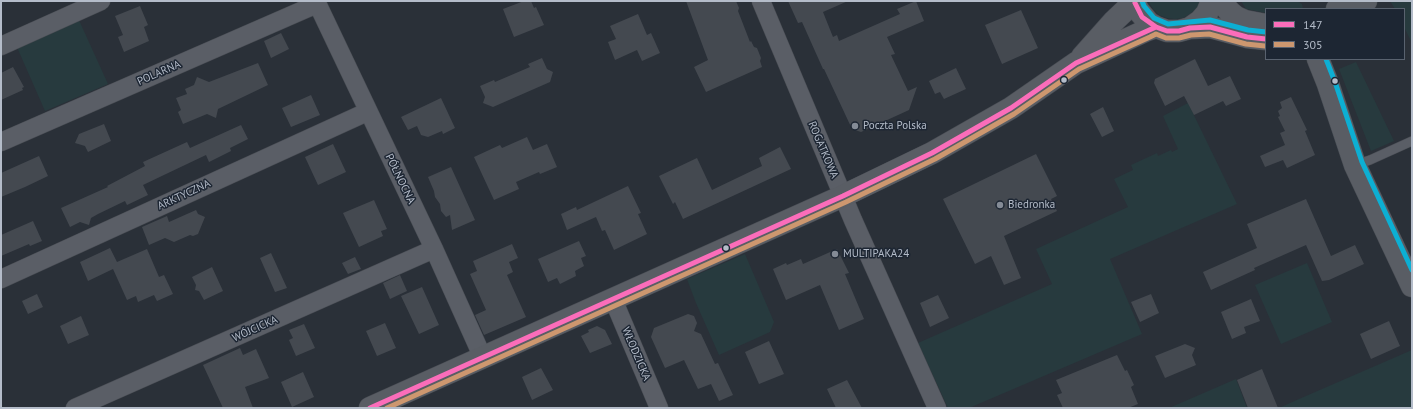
<!DOCTYPE html>
<meta charset="utf-8">
<style>
body{margin:0}
#map{position:relative;width:1413px;height:409px;overflow:hidden;background:#2a3038;font-family:"PT Sans",sans-serif}
canvas{display:block}
.frame{position:absolute;inset:0;border:2px solid #b4bcc9;pointer-events:none}
.legend{position:absolute;left:1265px;top:8px;width:140px;height:52px;box-sizing:border-box;background:#1d2633;border:1px solid #59626f;margin:0;padding:5px 7px;list-style:none;font-size:12px;color:#b4bcc9}
.legend li{display:flex;align-items:center;gap:8px;height:20px}
.legend b{width:20px;border:1px solid #59626f}
</style>
<div id="map">
<canvas width="1413" height="409"></canvas>
<div class="frame"></div>
<ul class="legend">
<li><b style="height:5px;background:#fb6dba"></b>147</li>
<li><b style="height:5px;background:#cd976f"></b>305</li>
</ul>
</div>
<script>
const ctx = document.querySelector('canvas').getContext('2d');
ctx.lineJoin = 'round';
function paint(path, color) { ctx.fillStyle = color; ctx.fill(path, 'evenodd'); }
const shape = rows => new Path2D(rows.map(r => 'M' + r).join(''));
function strokePath(path, color, width, dash) { ctx.strokeStyle = color; ctx.lineWidth = width; ctx.lineCap = dash ? 'butt' : 'round'; ctx.setLineDash(dash || []); ctx.stroke(path); }
function write(font, color, halo, rows, align = 'center') {
  ctx.font = font + ' "PT Sans",sans-serif'; ctx.lineWidth = 3; ctx.setLineDash([]); ctx.textBaseline = 'middle'; ctx.strokeStyle = halo; ctx.fillStyle = color; for (const [text, x, y, turn = 0] of rows) {
    ctx.save(); ctx.translate(x, y); ctx.rotate((+turn || 0) * Math.PI / 180); ctx.textAlign = isNaN(turn) ? turn : align; if (halo) ctx.strokeText(text, 0, 0); ctx.fillText(text, 0, 0); ctx.restore();
  }
}
const green = shape([
 [1148,1,1201,1,1197,9,1190,14,1183,18,1175,19,1167,18,1159,15,1153,9],
 [1241,1,1297,1,1302,4,1303,9,1266,9,1266,13,1246,9],
 [1390,1,1412,1,1412,43,1404,27,1404,9,1395,9],
 [78,18,108,84,45,111,16,45],
 [1356,62,1394,141,1371,151,1339,69],
 [1188,103,1237,204,1110,259,1142,334,969,408,948,408,918,343,1052,284,1036,249,1128,207,1114,179,1133,170,1131,165,1157,153,1158,156,1171,150,1172,152,1178,149,1163,116],
 [745,254,774,322,770,332,719,355,696,303,687,279],
 [1307,263,1332,322,1281,344,1255,285],
 [1412,350,1412,408,1279,408,1299,399],
 [1236,379,1247,408,1169,408]
]);
const building = shape([
 [524,1,531,1,534,8,536,7,544,25,514,37,503,9],
 [686,1,736,1,739,8,738,11,750,42,751,41,754,47,757,48,761,58,760,61,762,67,706,92,694,67,708,60],
 [788,1,848,1,823,12,833,37,837,35,839,41,900,14,897,9,916,1,924,21,887,37,895,54,891,55,908,91,917,87,909,110,861,132,852,129,824,69,823,69,802,22,798,23],
 [140,6,148,25,144,27,149,41,124,52,118,37,123,35,115,16],
 [1021,10,1038,48,1002,64,985,25],
 [638,14,647,35,651,33,660,53,642,61,637,50,615,60,608,42,616,39,610,26],
 [281,33,289,49,271,58,264,41],
 [542,58,547,69,553,72,550,82,493,107,483,103,485,97,480,86,494,80,495,82,530,67,528,64],
 [1195,59,1208,86,1230,76,1241,99,1226,106,1223,101,1194,115,1184,96,1165,106,1154,83,1155,79],
 [258,63,268,85,218,109,216,118,207,114,183,124,178,112,181,110,176,98,187,94,185,89,194,85,197,77,209,82],
 [13,67,24,87,22,88,23,90,1,100,1,73],
 [956,68,966,89,944,99,940,92,935,94,929,81],
 [311,95,320,115,291,127,282,108],
 [1291,97,1307,130,1305,131,1315,155,1287,168,1283,160,1265,167,1260,156,1285,145,1280,133,1285,131,1278,117,1280,116,1278,111,1282,108,1280,102],
 [441,98,455,128,443,134,442,131,428,137,421,135,417,126,408,130,401,117],
 [1103,107,1114,131,1102,137,1090,114],
 [104,124,111,141,88,152,85,146,75,143,79,134],
 [241,125,248,139,230,148,231,151,209,162,206,155,166,174,143,185,148,195,127,205,125,201,98,214,91,218,89,225,80,222,70,227,61,208,108,187,107,186,145,166,143,162,187,142,190,148],
 [527,137,533,150,547,144,557,167,540,174,539,172,516,182,519,189,494,200,474,157,500,145,502,148],
 [333,144,346,172,318,185,305,157],
 [780,147,791,169,683,219,675,202,673,204,659,176,697,158,712,190,762,166,759,158],
 [1036,154,1057,196,1051,199,1057,211,1004,236,1021,278,1004,285,991,256,975,264,943,199],
 [39,156,48,176,25,187,1,197,1,173],
 [451,167,475,220,452,230,450,215,446,217,441,211,440,204,435,197,434,191,428,177],
 [628,186,641,213,638,214,647,234,614,250,605,230,602,231,596,217,567,230,561,214,576,207,577,210],
 [1306,199,1331,256,1355,245,1364,264,1329,280,1322,281,1306,245,1254,268,1255,270,1211,290,1203,272,1257,248,1247,224],
 [374,200,387,229,381,231,383,236,359,247,343,213],
 [196,210,198,214,205,217,198,234,193,236,190,235,174,242,165,238,149,245,142,227,167,216,169,222],
 [33,221,42,241,30,246,29,244,1,256,1,235],
 [579,241,586,256,581,258,584,266,575,271,576,276,560,284,557,278,548,282,538,259],
 [512,244,518,258,509,262,513,272,507,275,526,317,484,335,475,315,486,310,470,274,477,271,473,261],
 [110,248,117,262,147,249,159,277,164,275,173,294,157,301,154,295,138,302,136,296,127,300,113,269,88,281,80,262],
 [837,249,849,273,845,274,864,319,839,330,820,285,786,300,773,269,786,263,787,265,801,259,803,264],
 [271,253,287,288,275,292,260,258],
 [355,257,361,269,348,274,342,263],
 [212,267,223,291,204,300,199,291,195,290,196,285,192,277],
 [400,275,407,291,390,299,383,283],
 [422,287,439,325,419,334,401,296],
 [37,294,43,307,28,314,22,301],
 [1151,294,1159,313,1140,322,1131,302],
 [938,295,949,318,930,327,920,303],
 [1251,299,1260,321,1244,327,1246,333,1232,339,1221,312],
 [688,314,694,316,697,323,694,331,701,334,715,364,718,363,733,395,719,401,711,384,698,389,684,360,665,368,651,337,654,328],
 [81,316,89,335,68,344,60,326],
 [1389,321,1400,346,1371,359,1360,334],
 [385,323,396,348,377,356,366,331],
 [304,324,315,348,296,356,289,340,293,338,289,330],
 [597,326,605,330,612,344,590,353,581,336,589,332,588,330],
 [769,341,784,374,759,384,745,352],
 [1185,344,1195,348,1192,355,1196,365,1165,378,1155,356],
 [240,348,243,355,256,349,269,378,245,387,253,408,223,408,203,365],
 [1117,355,1125,371,1127,370,1134,385,1131,387,1138,404,1128,408,1063,408,1057,395,1062,393,1056,380],
 [541,368,553,390,532,400,522,377],
 [1262,369,1278,408,1248,408,1237,380],
 [303,372,314,397,292,407,281,382],
 [847,380,862,408,836,408,827,389]
]);
const lane = shape([
 [1355,165,1370,160,1412,141]
]);
const street = shape([
 [316,1,434,249,483,358],
 [761,1,853,220,937,408],
 [1,46,101,1],
 [1,142,317,4],
 [1,279,367,112],
 [613,299,659,408],
 [75,408,434,249]
]);
const secondary = shape([
 [1134,1,1138,10,1149,23,1156,27,1167,31,1179,31,1190,28,1200,21,1207,13,1212,1],
 [1220,1,1230,12,1236,17,1245,21,1266,25],
 [1337,9,1346,1],
 [1356,9,1366,1],
 [1190,28,1210,27,1247,37,1266,39],
 [1082,57,1114,21,1134,2],
 [1318,59,1328,84,1355,165,1412,286],
 [370,408,843,196,932,153,1011,108,1076,63,1147,30,1156,27]
]);
const bus1 = shape([
 [1135,3,1142,17,1156,27,1167,31,1179,31,1190,28,1210,27,1247,37,1266,39],
 [370,408,843,196,932,153,1011,108,1076,63,1156,27]
]);
const bus2 = shape([
 [387,408,846,202,935,159,1014,114,1079,69,1150,37,1156,34,1166,38,1179,38,1191,35,1209,34,1246,44,1265,46]
]);
const bus3 = shape([
 [1142,1,1144,6,1154,18,1168,24,1210,20,1248,30,1266,32],
 [1326,59,1335,82,1362,162,1412,270]
]);
const markers = [
 [1064,80,3.5,"#b4bcc9"],
 [1335,81,3.5,"#b4bcc9"],
 [855,126,4,"#848b96"],
 [1000,205,4,"#848b96"],
 [726,248,3.5,"#b4bcc9"],
 [835,254,4,"#848b96"]
];
const streetNames = [
 ["POLARNA",159,73,-24],
 ["ROGATKOWA",823,150,67],
 ["PÓŁNOCNA",400,179,64],
 ["ARKTYCZNA",184,195,-25],
 ["WÓJCICKA",255,329,-24],
 ["WŁODZICKA",636,354,67]
];
const poiNames = [
 ["Poczta Polska",863,126],
 ["Biedronka",1008,205],
 ["MULTIPAKA24",843,254]
];
paint(green, '#273a3e');
paint(building, '#444950');
strokePath(lane, '#484c53', 10);
strokePath(street, '#484c53', 19);
strokePath(secondary, '#484c53', 23);
strokePath(lane, '#5a5e66', 9);
strokePath(street, '#5a5e66', 18);
strokePath(secondary, '#595d64', 22);
strokePath(bus1, '#fb6dba', 5);
strokePath(bus2, '#cd976f', 5);
strokePath(bus3, '#0dafd3', 5);
for (const [x, y, r, color] of markers) { const dot = new Path2D(); dot.arc(x, y, r, 0, 2 * Math.PI); ctx.fillStyle = color; ctx.fill(dot); strokePath(dot, '#1d2633', 1.5); }
write('11px', '#b4bcc9', '#1d2633', streetNames);
write('11px', '#b4bcc9', '#1d2633', poiNames, 'left');
</script>
